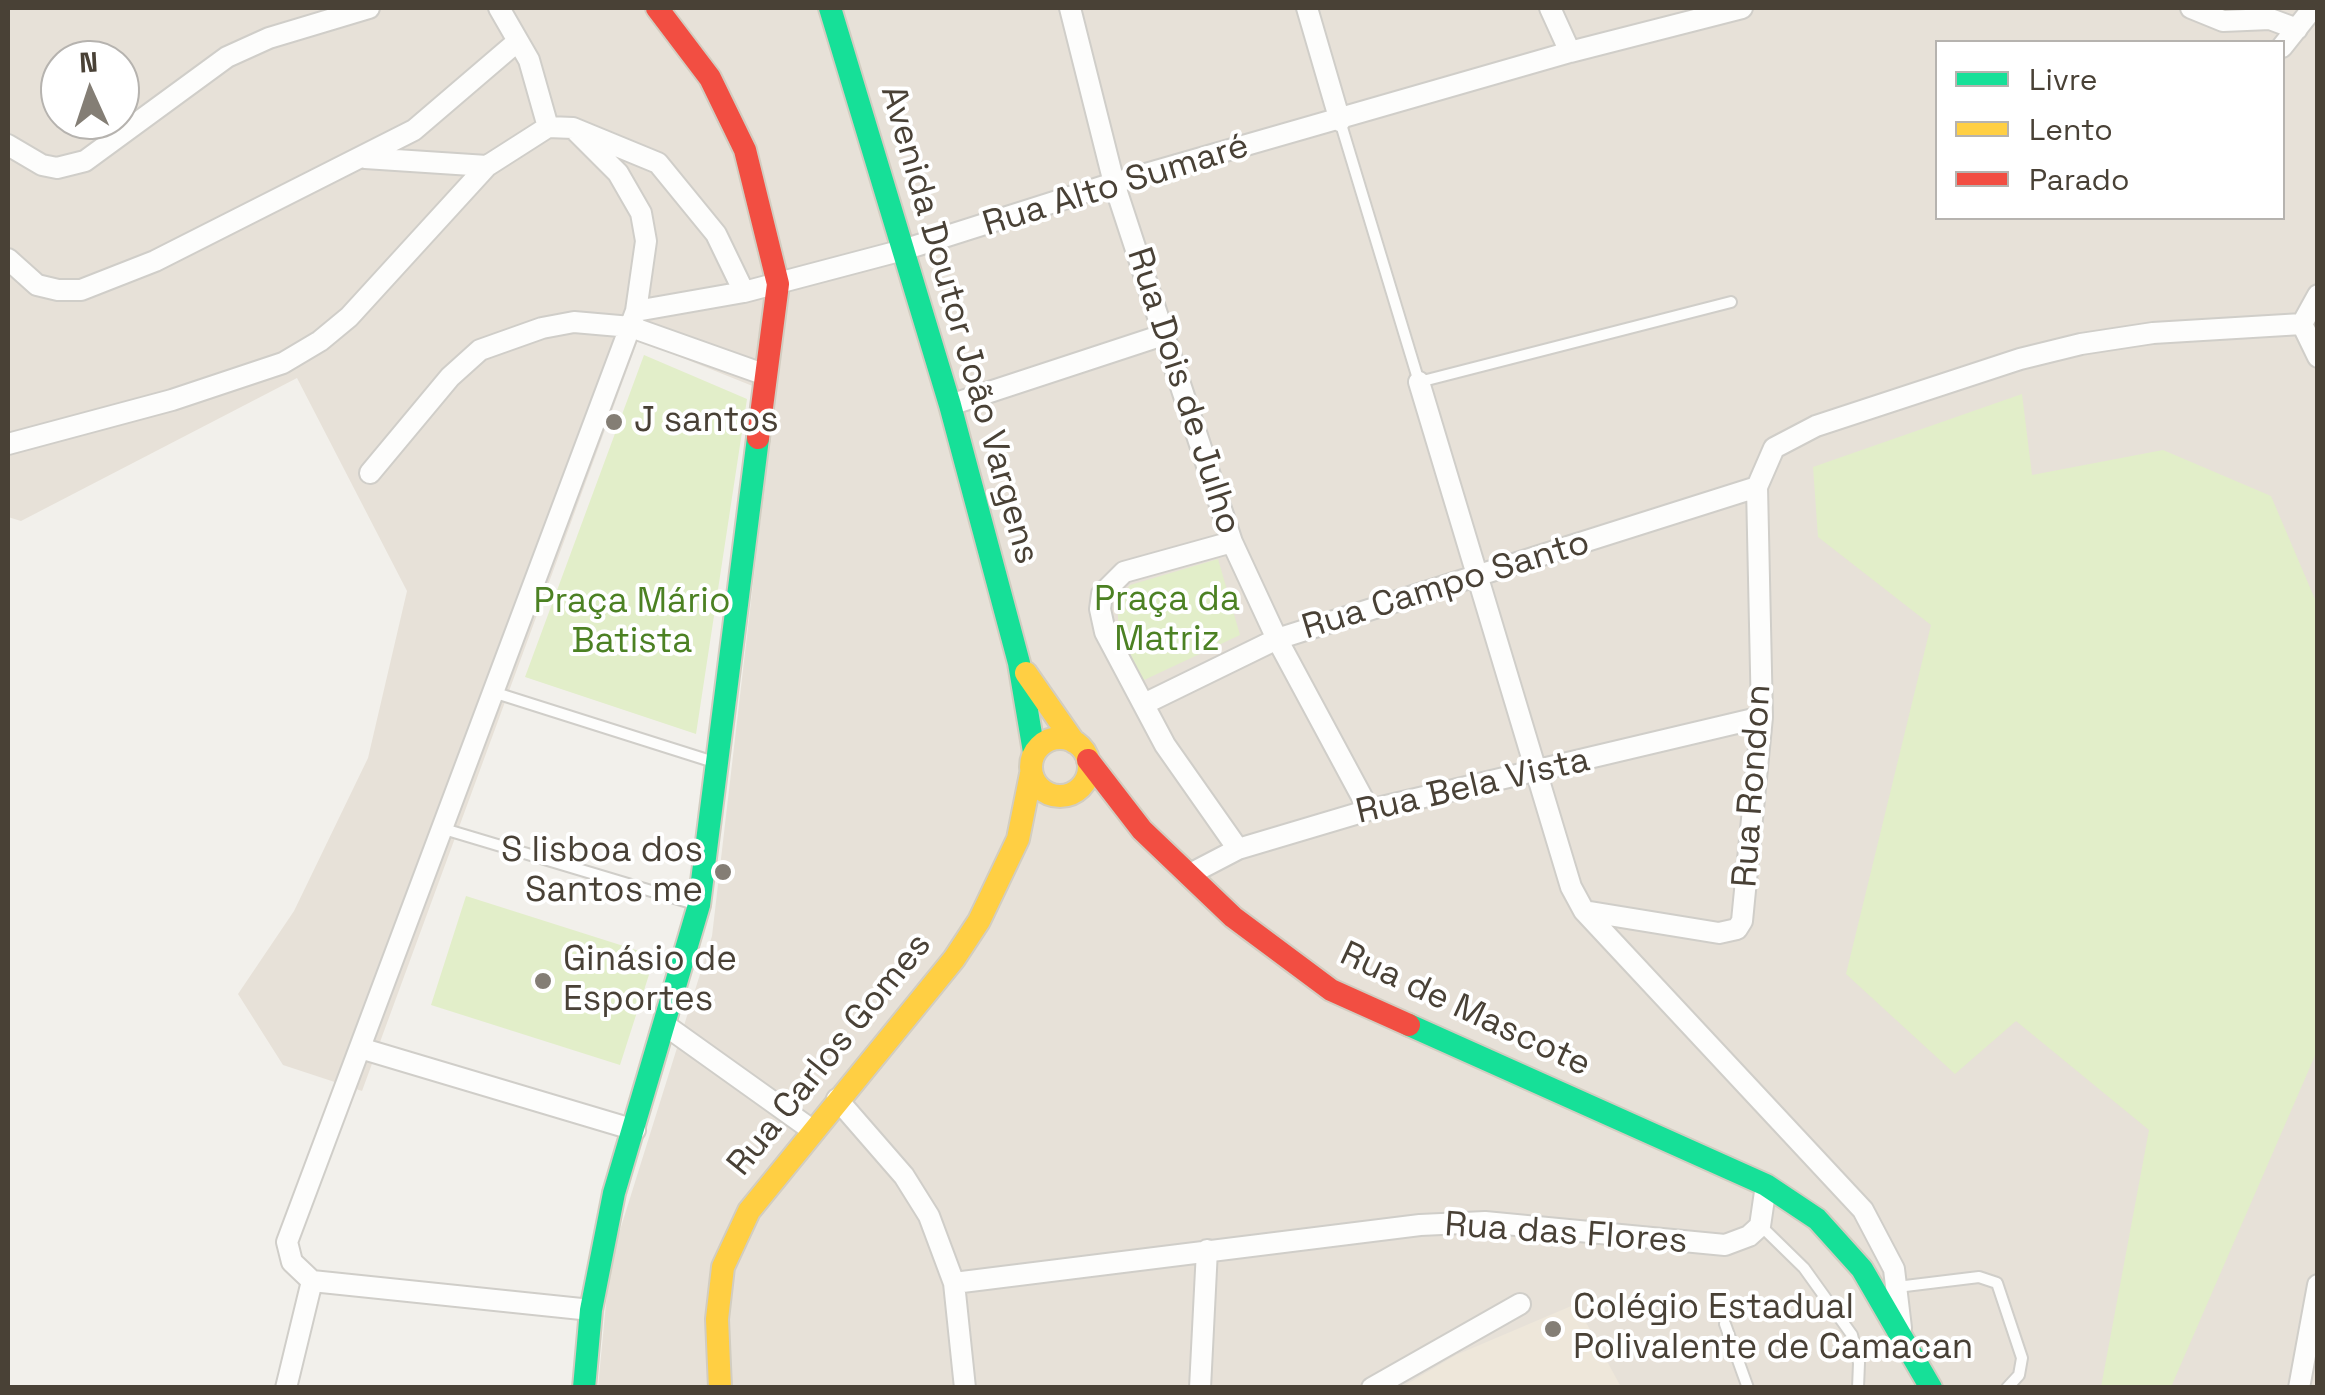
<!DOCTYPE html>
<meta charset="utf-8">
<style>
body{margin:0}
#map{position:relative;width:2325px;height:1395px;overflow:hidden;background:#f2f0eb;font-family:"Space Grotesk",sans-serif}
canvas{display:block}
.frame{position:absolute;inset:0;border:10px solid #494136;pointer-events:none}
.legend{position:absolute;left:1935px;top:40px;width:350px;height:180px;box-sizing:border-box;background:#fff;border:2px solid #b6b3af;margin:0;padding:12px 18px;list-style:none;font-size:30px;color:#494136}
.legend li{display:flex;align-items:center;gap:20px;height:50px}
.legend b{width:50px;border:2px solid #b6b3af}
.north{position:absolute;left:40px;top:40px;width:100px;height:100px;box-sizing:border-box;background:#fff;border:2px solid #b6b3af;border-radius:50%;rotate:357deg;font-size:28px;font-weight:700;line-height:40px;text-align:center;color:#494136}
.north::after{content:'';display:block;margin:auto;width:35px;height:45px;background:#847e75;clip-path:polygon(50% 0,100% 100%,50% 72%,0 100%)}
</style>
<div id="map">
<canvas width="2325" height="1395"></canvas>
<div class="frame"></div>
<ul class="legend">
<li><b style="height:12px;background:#16e098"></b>Livre</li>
<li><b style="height:12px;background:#ffcf43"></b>Lento</li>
<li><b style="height:12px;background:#f24e42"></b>Parado</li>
</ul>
<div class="north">N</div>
</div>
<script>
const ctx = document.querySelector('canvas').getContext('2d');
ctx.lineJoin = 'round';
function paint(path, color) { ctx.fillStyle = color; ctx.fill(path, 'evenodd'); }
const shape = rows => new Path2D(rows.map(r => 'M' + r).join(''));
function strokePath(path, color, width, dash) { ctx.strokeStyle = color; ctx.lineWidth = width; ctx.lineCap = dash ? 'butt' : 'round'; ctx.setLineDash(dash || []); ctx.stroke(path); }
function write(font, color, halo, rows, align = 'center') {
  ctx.font = font + ' "Space Grotesk",sans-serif'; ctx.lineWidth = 8; ctx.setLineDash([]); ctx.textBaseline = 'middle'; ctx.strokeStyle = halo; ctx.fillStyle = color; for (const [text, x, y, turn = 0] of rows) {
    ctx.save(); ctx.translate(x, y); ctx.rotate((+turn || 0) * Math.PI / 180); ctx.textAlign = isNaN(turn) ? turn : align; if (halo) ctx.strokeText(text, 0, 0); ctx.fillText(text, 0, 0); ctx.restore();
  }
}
const residential = shape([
 [8,8,2317,8,2317,1387,598,1387,610,1262,712,936,775,395,638,340,362,1091,283,1065,238,994,294,911,368,758,407,591,297,378,21,521,8,517],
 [1938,42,2282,42,2282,218,1938,218],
 [60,60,120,60,120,120,60,120]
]);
const education = shape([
 [1576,1304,1621,1387,1402,1387,1456,1355]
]);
const green = shape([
 [644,355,747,399,696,734,525,677],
 [2022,394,2032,475,2163,450,2271,496,2317,604,2317,1051,2171,1387,2101,1387,2149,1130,2016,1021,1955,1074,1846,974,1931,625,1818,537,1813,467],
 [1218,559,1240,635,1142,681,1118,625,1118,602,1130,585],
 [466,896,655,956,620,1065,431,1005]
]);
const lane = shape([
 [1340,121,1419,382,1731,302],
 [496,693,717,763],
 [444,829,698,905],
 [1761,1226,1804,1268,1852,1335,1859,1363,1858,1388],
 [1897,1287,1979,1277,1997,1283,2022,1358,2019,1375,2007,1388],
 [1725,1324,1748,1388]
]);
const street = shape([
 [499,8,529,60,548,127],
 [1070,8,1114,183,1232,542,1277,639,1369,810],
 [1307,8,1340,121],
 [1550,8,1570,52],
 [2191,8,2223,21,2270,19,2297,29],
 [2282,47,2313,8],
 [577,132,618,173,641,213,646,241,636,311,287,1242,292,1262,312,1281,591,1310],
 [8,145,42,165,57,168,85,161,227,57,269,38,369,8],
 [365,158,487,166],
 [8,259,37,285,58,290,81,290,155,261,414,130,518,41],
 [636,311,744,292],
 [2302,324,2318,357],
 [2302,324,2318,295],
 [1419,382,1571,887,1584,911,1863,1210,1894,1269,1901,1328],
 [950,405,1163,335],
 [8,444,172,400,283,363,320,341,349,317,487,166,548,127,573,128,658,163,716,234,744,292,903,250,1114,183,1570,52,1742,8],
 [370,473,450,377,480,350,542,328,574,322,631,327,766,375],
 [1232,542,1124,572,1102,594,1100,609,1105,632,1165,745,1238,849],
 [1144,704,1277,639,1757,487],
 [1190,874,1238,849,1369,810,1762,717],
 [1584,911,1719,933,1737,929,1742,921,1762,717,1757,487,1774,448,1816,426,2020,359,2081,344,2153,333,2302,324],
 [665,1025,812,1130],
 [360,1048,635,1130],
 [837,1099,904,1176,929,1216,954,1283,965,1388],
 [954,1283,1420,1225,1485,1222,1725,1245,1749,1236,1760,1226,1766,1185],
 [286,1388,312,1281],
 [1200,1388,1207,1250],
 [1372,1388,1520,1304],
 [2299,1388,2318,1285]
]);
const fast = shape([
 [830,8,950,405,1019,663,1034,752],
 [1409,1025,1766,1185,1817,1219,1862,1269,1931,1388],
 [584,1388,591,1310,614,1193,699,905,758,438]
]);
const slow = shape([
 [1026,673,1074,742],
 '1031 767a29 29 0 1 1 58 0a29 29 0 1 1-58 0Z',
 [720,1388,717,1319,723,1267,749,1211,954,959,979,921,1018,839,1031,774]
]);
const jam = shape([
 [657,8,710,78,745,150,778,284,758,438],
 [1088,760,1142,830,1233,917,1331,990,1409,1025]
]);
const markers = [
 [614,422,10,"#847e75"],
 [723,872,10,"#847e75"],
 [543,981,10,"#847e75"],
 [1553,1329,10,"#847e75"]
];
const streetNames = [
 ["Rua Alto Sumaré",1116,186,-17],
 ["Avenida Doutor João Vargens",959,325,74],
 ["Rua Dois de Julho",1183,391,72],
 ["Rua Campo Santo",1446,586,-17],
 ["Rua Rondon",1753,786,-86],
 ["Rua Bela Vista",1473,787,-13],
 ["Rua de Mascote",1465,1010,25],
 ["Rua Carlos Gomes",830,1055,-51],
 ["Rua das Flores",1566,1234,4]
];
const poiNames = [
 ["J santos",634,422],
 ["S lisboa dos",703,852,"right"],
 ["Santos me",703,892,"right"],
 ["Ginásio de",563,961],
 ["Esportes",563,1001],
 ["Colégio Estadual",1573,1309],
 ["Polivalente de Camacan",1573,1349]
];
const parkNames = [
 ["Praça da",1167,601],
 ["Matriz",1167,641],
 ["Praça Mário",632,603],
 ["Batista",632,643]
];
paint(residential, '#e7e1d8');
paint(education, '#eee7da');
paint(green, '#e2eec9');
strokePath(lane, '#d0cec9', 14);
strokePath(street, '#d0cec9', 24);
strokePath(fast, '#d2cdc1', 26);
strokePath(slow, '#d2cdc1', 26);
strokePath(jam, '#d2cdc1', 26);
strokePath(lane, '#fdfdfc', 10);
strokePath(street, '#fdfdfc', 20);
strokePath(fast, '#16e098', 22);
strokePath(slow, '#ffcf43', 22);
strokePath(jam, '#f24e42', 22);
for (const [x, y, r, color] of markers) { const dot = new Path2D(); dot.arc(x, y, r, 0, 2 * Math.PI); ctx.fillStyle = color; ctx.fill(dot); strokePath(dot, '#fff', 4); }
write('35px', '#494136', '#fff', streetNames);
write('35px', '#494136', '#fff', poiNames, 'left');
write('35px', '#4c8123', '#fff', parkNames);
</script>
